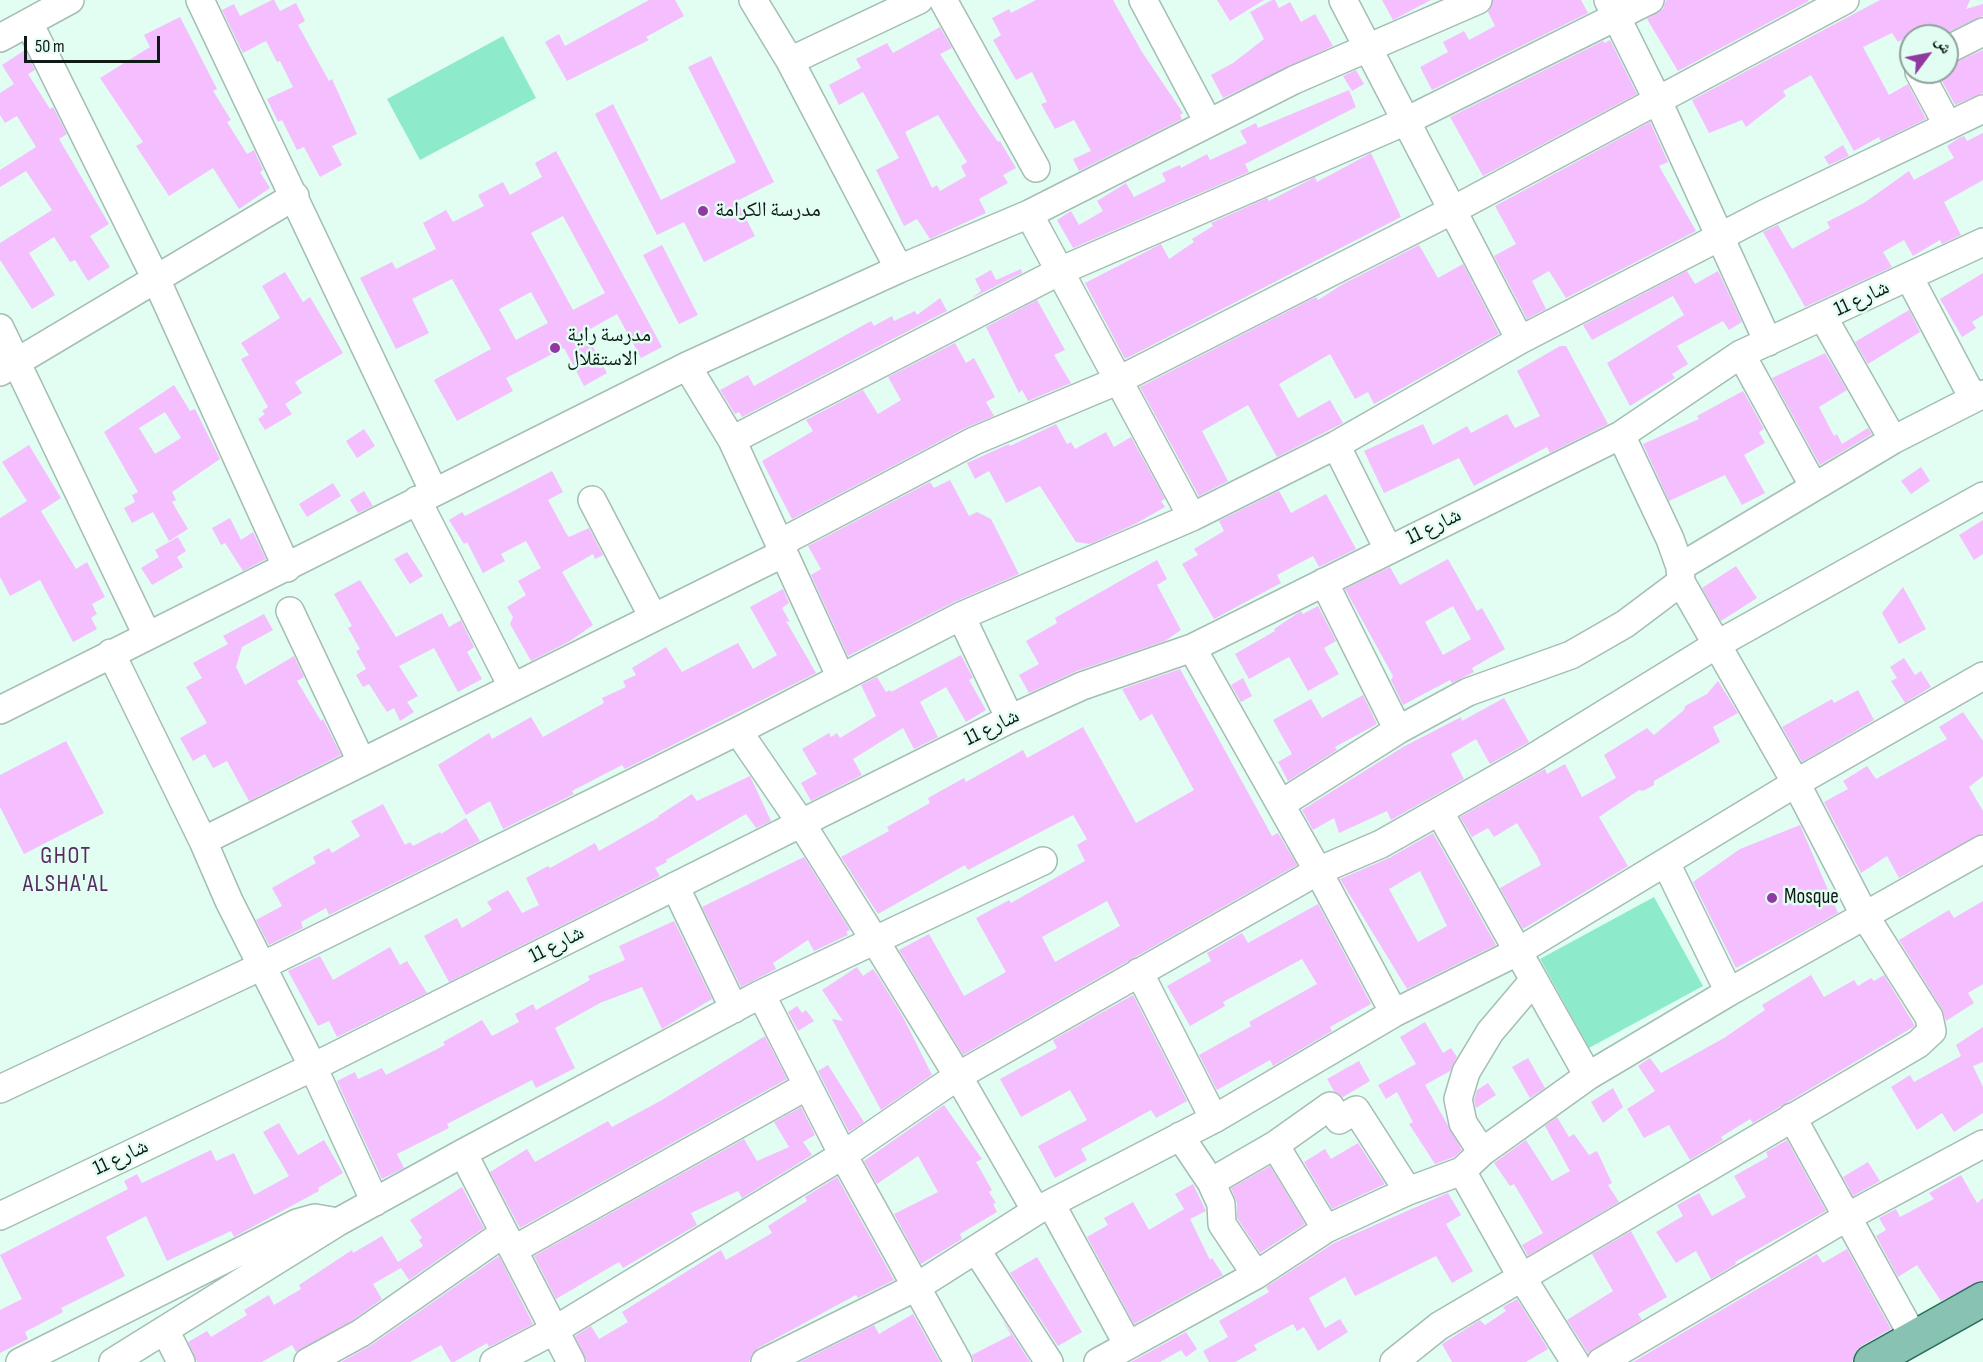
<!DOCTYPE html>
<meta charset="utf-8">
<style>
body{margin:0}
#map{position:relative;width:1983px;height:1362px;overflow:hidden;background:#e2fdf2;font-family:"Sofia Sans Condensed","Noto Naskh Arabic",sans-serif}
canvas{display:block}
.north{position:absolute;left:1899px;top:24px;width:60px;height:60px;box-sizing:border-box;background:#e2fdf2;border:2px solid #8ea29a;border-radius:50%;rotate:58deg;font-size:16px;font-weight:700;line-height:24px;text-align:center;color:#101a16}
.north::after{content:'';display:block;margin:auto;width:21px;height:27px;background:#9238a3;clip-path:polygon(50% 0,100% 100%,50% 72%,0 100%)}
.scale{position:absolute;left:24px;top:36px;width:136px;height:27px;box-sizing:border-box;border:3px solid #101a16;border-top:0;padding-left:8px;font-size:18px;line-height:21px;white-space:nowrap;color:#101a16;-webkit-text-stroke:4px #e2fdf2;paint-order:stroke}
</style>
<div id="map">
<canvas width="1983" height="1362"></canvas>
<div class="north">ش</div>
<div class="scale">50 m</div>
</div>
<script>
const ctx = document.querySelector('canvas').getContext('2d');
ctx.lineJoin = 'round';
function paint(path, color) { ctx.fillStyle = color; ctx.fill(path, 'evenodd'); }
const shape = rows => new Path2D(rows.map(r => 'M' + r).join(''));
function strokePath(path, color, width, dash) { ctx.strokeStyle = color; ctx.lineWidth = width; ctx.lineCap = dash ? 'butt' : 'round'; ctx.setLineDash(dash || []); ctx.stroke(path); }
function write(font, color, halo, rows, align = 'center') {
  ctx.font = font + ' "Sofia Sans Condensed","Noto Naskh Arabic",sans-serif'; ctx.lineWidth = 5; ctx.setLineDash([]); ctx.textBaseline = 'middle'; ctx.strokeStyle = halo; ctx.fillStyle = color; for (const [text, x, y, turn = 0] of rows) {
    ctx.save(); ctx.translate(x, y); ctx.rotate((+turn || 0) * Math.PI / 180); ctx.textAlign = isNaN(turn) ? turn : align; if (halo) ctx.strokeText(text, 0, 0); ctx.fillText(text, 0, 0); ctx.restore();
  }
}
const green = shape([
 [503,36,536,98,420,160,387,99],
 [1654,897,1703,986,1589,1048,1540,959]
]);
const building = shape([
 [272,0,274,0,280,11,296,3,305,21,298,25,329,81,332,79,357,134,332,146,342,165,320,177,304,147,297,150,282,120,278,122,267,99,293,87,280,61,277,62,266,41,243,53,222,10,234,4,240,16],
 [649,0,675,0,684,16,646,37,649,40,567,81,545,42,559,34,565,46],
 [1036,0,1113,0,1142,52,1183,113,1180,115,1182,119,1079,171,1073,159,1091,151,1074,120,1055,129,1041,104,1047,102,1032,72,1016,80,993,40,1001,35,992,18,1009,9,1011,13],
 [1217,0,1264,0,1230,21],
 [1272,0,1275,0,1279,8,1290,2,1301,22,1315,14,1333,46,1223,98,1211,75,1233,63,1264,39,1250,12],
 [1382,0,1431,0,1393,20],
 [1493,0,1581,0,1588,13,1432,90,1420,67,1448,52,1443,42,1464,31,1469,40,1495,26,1488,12],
 [1666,0,1808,0,1809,1,1678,71,1647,19,1663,9],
 [1880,0,1970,0,1966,9,1983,4,1983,16,1940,36,1908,36,1898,42,1892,33,1863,47,1889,95,1908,84,1926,119,1881,141,1879,137,1854,151,1811,75,1783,91,1786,96,1746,127,1742,120,1709,133,1692,100],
 [180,17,217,89,213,91,231,120,227,122,247,154,254,150,263,170,260,172,270,188,239,209,213,168,169,196,136,146,143,142,100,78,150,47,144,35],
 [940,27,952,48,940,54,979,115,998,142,1000,141,1016,168,1003,175,1008,183,979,199,986,213,930,239,917,219,904,226,876,170,899,158,863,92,839,105,829,85,861,68,856,59,887,43,893,53],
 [938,115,967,162,961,166,966,176,940,191,937,185,932,188,905,132],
 [1610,40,1637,94,1483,176,1450,117,1603,41,1605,43],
 [25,50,35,70,28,74,50,109,53,107,67,134,59,139,109,224,90,236,110,267,88,281,75,260,70,262,54,237,29,253,55,295,32,309,0,260,0,243,52,210,26,171,0,187,0,170,36,147,17,116,5,123,0,115,0,93,14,84,2,65],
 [1983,50,1983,93,1955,105,1937,72,1947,72,1947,66],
 [711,56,774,182,737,201,755,236,704,262,684,222,657,235,595,114,613,104,661,200,736,162,688,67],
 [1356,70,1364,84,1352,91,1343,76],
 [1349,90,1356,107,1245,164,1249,172,1073,248,1057,220,1071,211,1079,225,1103,211,1097,201,1126,183,1134,197,1166,181,1162,173,1180,165,1181,168,1207,154,1210,160,1247,143,1240,131,1256,123,1258,128],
 [1650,122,1668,162,1659,166,1696,231,1566,298,1549,271,1532,281,1546,309,1527,319,1494,256,1516,244,1495,206],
 [1983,133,1983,180,1944,202,1961,235,1942,244,1940,240,1913,256,1904,240,1883,252,1892,267,1805,307,1763,232,1778,225,1792,249,1830,228,1827,222,1864,203,1909,171,1914,180,1954,158,1947,146,1959,138,1964,136,1967,141],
 [1843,145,1849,156,1829,165,1824,157],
 [556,151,662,347,641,358,617,314,585,332,607,373,584,386,564,348,506,378,513,391,457,421,434,380,491,349,452,279,412,299,429,333,396,349,360,278,392,262,396,269,436,249,423,223,446,210,453,222,484,206,478,195,503,182,510,195,542,177,535,163],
 [563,216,605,293,573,310,531,233],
 [531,292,548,323,516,340,499,309],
 [1371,153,1401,217,1125,359,1085,283,1161,244,1169,259,1194,242,1192,239,1213,226,1211,223,1267,198,1269,201,1315,177,1317,182],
 [662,245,698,315,679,324,643,255],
 [1419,245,1438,278,1463,264,1499,334,1374,404,1368,392,1355,399,1330,354,1279,384,1298,418,1330,400,1343,423,1277,457,1248,405,1202,431,1228,481,1199,496,1140,387,1316,297,1318,300,1343,284],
 [1021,269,1022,273,972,298,981,291,975,279,991,270,996,280],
 [1687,271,1695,284,1718,271,1742,322,1729,330,1723,321,1677,346,1688,364,1672,374,1675,378,1630,406,1607,363,1684,315,1673,296,1592,340,1583,325],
 [285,272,303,302,310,297,343,353,295,382,302,393,285,404,292,414,265,430,258,419,265,414,262,411,268,407,241,359,249,355,241,343,280,318,262,286],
 [1983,273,1983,315,1972,322,1976,328,1962,337,1940,299],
 [940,298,947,311,742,417,739,412,735,414,720,390,748,375,754,386,871,321,874,326,892,316,894,321,915,311,917,315],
 [1037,300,1065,350,1054,355,1071,383,1028,401,1022,390,1019,393,986,327],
 [1909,310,1920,332,1868,364,1855,342],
 [955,343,966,363,974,358,995,397,986,402,994,416,967,427,792,519,762,461,813,431,806,420,863,390,878,414,901,400,888,377],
 [1560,346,1566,346,1608,424,1550,453,1547,447,1474,486,1459,458,1384,493,1364,451,1423,424,1433,445,1467,426,1471,433,1507,414,1515,428,1540,416,1517,371],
 [1825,353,1847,390,1819,407,1834,436,1837,434,1842,444,1868,428,1872,434,1820,465,1772,378],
 [174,385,190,411,195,409,220,459,172,492,176,500,172,502,188,529,169,541,153,512,132,523,124,508,135,502,132,495,138,492,104,432],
 [165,412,181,438,155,454,139,428],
 [1743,391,1764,429,1759,432,1765,443,1744,455,1765,493,1742,505,1725,475,1669,501,1643,444,1699,419,1697,416],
 [1056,424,1067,444,1071,442,1075,449,1106,432,1114,447,1131,437,1165,499,1161,501,1165,507,1135,524,1090,544,1076,542,1040,486,1006,503,989,471,975,479,967,463,1009,444,1010,446],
 [364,429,375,446,357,458,346,441],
 [29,445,61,498,41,511,76,569,87,562,105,597,92,604,97,614,91,618,97,629,73,642,40,580,10,596,0,577,0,518,27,501,2,462],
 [1921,467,1930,481,1911,494,1901,481],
 [552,471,563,492,548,500,566,533,569,537,589,528,603,555,595,559,593,554,562,572,593,625,570,641,531,661,510,624,513,617,507,607,526,595,518,581,541,568,526,541,501,554,505,561,483,573,467,542,464,544,449,520,462,512,465,516],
 [950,480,969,516,977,512,991,519,1019,574,954,602,848,656,811,575,821,569,808,546,930,482,934,488],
 [333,483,341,496,307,517,299,504],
 [364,491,373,506,358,513,350,500],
 [1279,491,1291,513,1326,494,1356,549,1319,567,1313,556,1277,575,1281,583,1214,619,1182,564,1198,555,1194,549,1224,531,1219,521],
 [230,518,241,540,253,532,266,559,243,571,225,543,221,545,212,528],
 [1983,520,1983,554,1974,560,1959,535],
 [178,537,186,551,177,557,183,567,152,585,141,568,159,557,155,550],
 [407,552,423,576,410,584,394,559],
 [1448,559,1477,611,1482,608,1505,649,1472,668,1474,672,1452,683,1450,680,1403,705,1391,680,1393,676,1345,589,1390,567,1400,585],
 [1453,606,1471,639,1443,655,1425,622],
 [1157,560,1167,579,1157,585,1181,630,1165,641,1077,671,1029,693,1019,675,1039,664,1026,641,1057,623,1055,618],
 [1736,566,1757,598,1721,621,1702,588],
 [360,580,396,637,442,613,449,627,461,620,474,647,467,652,482,679,458,692,434,648,399,666,418,696,407,702,414,712,400,721,394,708,387,712,369,684,363,687,356,675,366,669,356,651,360,649,348,628,352,626,334,594],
 [1903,587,1926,629,1899,644,1882,613],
 [783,589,789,603,782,608,790,622,786,621,816,673,625,769,622,765,572,791,574,794,503,829,490,801,466,815,438,765,489,733,492,739,531,717,543,737,604,703,602,698,626,687,623,681,636,675,632,668,666,647,682,672,738,643,753,669,777,655,750,607],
 [1318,606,1336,641,1324,648,1339,674,1308,691,1289,657,1249,679,1235,654,1275,631,1274,629,1301,611,1303,614],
 [264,614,273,630,242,647,236,667,245,685,294,656,304,677,297,681,321,721,323,719,341,755,249,801,227,761,213,768,205,754,193,761,180,738,207,723,186,687,202,678,193,663,228,644,223,636],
 [961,655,973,678,969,680,986,710,966,722,946,687,920,702,938,737,914,749,903,728,853,759,862,775,811,801,801,783,817,774,802,749,829,733,831,737,837,733,840,738,876,716,861,685,877,677,886,692,890,690,891,692],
 [1904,658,1915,675,1921,671,1931,687,1905,703,1891,681,1897,678,1890,667],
 [1180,669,1272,836,1278,833,1297,865,963,1055,899,950,929,934,964,996,1006,972,976,918,1009,900,1011,903,1085,861,1077,845,1087,839,1073,815,968,870,965,865,878,914,841,857,889,831,887,827,930,803,928,798,964,778,966,782,1023,750,1027,758,1083,727,1136,823,1194,790,1152,714,1140,721,1122,689],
 [1107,901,1120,926,1055,962,1042,937],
 [1243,678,1252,696,1241,702,1231,685],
 [1718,681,1738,713,1713,727,1720,742,1654,781,1654,785,1643,791,1639,790,1599,817,1628,866,1523,929,1500,888,1541,865,1537,856,1517,823,1494,837,1488,828,1472,837,1460,817,1545,769,1547,774,1565,764,1582,797,1616,778,1604,755,1647,728,1654,735,1684,710,1685,706,1707,694],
 [1858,690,1874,720,1802,762,1782,727,1832,699,1834,703],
 [1363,695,1377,724,1335,747,1337,750,1288,781,1278,762,1292,754,1273,720,1311,699,1322,718],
 [1504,698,1529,742,1490,764,1476,739,1451,754,1464,779,1391,820,1387,811,1339,833,1334,818,1313,830,1302,810,1403,747,1461,717,1462,721],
 [1963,712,1983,741,1983,776,1969,787,1983,811,1983,833,1899,878,1887,856,1861,873,1824,802,1848,789,1843,781,1867,766,1876,779,1947,739,1939,727],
 [66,741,104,813,24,854,0,807,0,775],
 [750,776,771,821,756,828,746,814,666,860,667,862,655,868,660,876,449,982,424,936,457,918,462,928,492,910,487,902,508,890,522,913,539,905,526,878,548,866,550,868,595,843,599,851,659,817,658,816,692,794,697,801],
 [383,804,405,845,410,842,413,846,440,832,441,834,466,818,480,841,329,915,326,908,301,922,303,928,269,945,256,920,282,906,272,888,316,863,313,857,329,848,332,853,360,836,351,821],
 [1800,825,1838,913,1736,968,1693,882,1740,849],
 [1433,833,1496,945,1407,989,1340,879,1389,858],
 [1420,871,1447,926,1418,942,1389,889],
 [804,857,850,930,846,932,848,935,814,951,808,940,773,963,776,969,741,987,702,907],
 [1983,901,1983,984,1968,993,1974,1003,1946,1021,1942,1009,1899,940,1949,910,1954,918],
 [1318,904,1371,1004,1330,1027,1332,1031,1273,1066,1270,1060,1217,1090,1199,1055,1251,1026,1249,1022,1317,984,1302,959,1223,1002,1225,1006,1190,1026,1167,986,1211,961,1207,953,1242,933,1248,943],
 [674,921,712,999,662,1029,642,987,600,1003,555,1028,575,1068,536,1088,532,1080,447,1124,449,1128,397,1154,404,1168,382,1179,337,1081,355,1072,358,1079,382,1068,386,1075,445,1045,443,1042,482,1020,492,1036,519,1022,515,1014,533,1004,536,1010,590,980,588,976,625,960,619,946],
 [390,947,400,965,407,961,427,993,337,1037,329,1021,318,1026,288,971,320,956,333,980],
 [857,967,863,976,873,969,878,976,903,1017,932,1075,881,1110,832,1019,843,1021,822,990],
 [1811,975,1824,997,1854,980,1858,986,1871,978,1874,981,1884,975,1915,1026,1753,1123,1750,1119,1721,1137,1723,1140,1690,1160,1669,1125,1644,1138,1627,1109,1655,1091,1638,1066,1650,1058,1661,1073,1724,1038,1765,1010,1762,1005],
 [1133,995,1187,1101,1156,1118,1151,1110,1081,1149,1087,1160,1055,1178,1038,1146,1087,1120,1070,1090,1021,1117,1000,1079,1057,1048,1053,1040],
 [797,1006,802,1013,806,1010,814,1021,798,1031,788,1012],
 [1425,1022,1443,1053,1451,1048,1457,1057,1450,1071,1425,1085,1462,1150,1454,1157,1435,1164,1409,1124,1413,1122,1397,1092,1386,1099,1378,1085,1416,1064,1400,1037],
 [1983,1027,1983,1062,1973,1066,1983,1087,1983,1113,1954,1132,1942,1113,1917,1130,1891,1087,1910,1075,1914,1082,1961,1056,1956,1045],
 [765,1036,787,1079,520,1228,490,1172,527,1149,535,1162,608,1121,612,1127,662,1100],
 [1528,1058,1545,1088,1530,1098,1512,1067],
 [1359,1061,1370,1081,1343,1097,1334,1091,1327,1079],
 [828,1065,864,1122,849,1132,818,1071],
 [1488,1083,1496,1095,1476,1108,1474,1100,1477,1090],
 [1613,1088,1623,1107,1603,1123,1591,1102],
 [944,1105,982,1159,976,1162,992,1190,989,1192,996,1203,993,1204,997,1212,960,1234,962,1239,921,1264,894,1214,938,1192,918,1156,877,1184,864,1161],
 [801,1107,815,1135,803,1142,812,1155,742,1198,738,1191,691,1213,697,1225,623,1268,619,1262,556,1299,534,1256,744,1139,757,1161,789,1147,774,1122],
 [1557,1117,1569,1137,1574,1134,1589,1155,1597,1151,1612,1183,1608,1185,1619,1202,1528,1256,1522,1245,1543,1233,1514,1184,1510,1186,1494,1163,1526,1140,1552,1181,1570,1171,1545,1126],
 [279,1123,298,1155,324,1140,343,1173,318,1188,319,1191,234,1237,231,1231,167,1261,146,1216,106,1237,125,1276,61,1308,63,1312,25,1332,28,1339,0,1353,0,1310,22,1299,0,1255,128,1189,124,1181,137,1174,142,1183,211,1150,216,1161,234,1153,254,1195,289,1176,263,1132],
 [1787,1140,1826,1211,1735,1262,1736,1264,1711,1279,1696,1251,1676,1263,1656,1232,1683,1216,1677,1205,1699,1193,1712,1216,1746,1197,1734,1176,1768,1157,1766,1152],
 [1358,1143,1385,1184,1332,1209,1304,1162,1325,1149,1331,1159],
 [1868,1162,1880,1181,1853,1196,1843,1177],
 [1270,1166,1305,1224,1260,1253,1237,1218,1237,1203,1231,1188],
 [1961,1175,1977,1203,1983,1198,1983,1280,1941,1301,1917,1265,1898,1277,1876,1236,1886,1230,1879,1218,1896,1209,1900,1217,1934,1199,1929,1193],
 [837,1177,894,1280,858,1298,856,1295,758,1348,752,1354,749,1362,587,1362,575,1336,591,1326,599,1339,628,1322,622,1312,721,1250,726,1260,772,1233,768,1226,807,1201,805,1197],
 [1193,1184,1206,1211,1190,1219,1210,1260,1212,1258,1223,1275,1134,1324,1087,1237,1108,1225,1104,1218,1133,1202,1149,1230,1184,1209,1175,1194],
 [462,1187,484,1228,409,1280,401,1268,373,1284,382,1299,353,1320,296,1352,292,1345,262,1362,197,1362,188,1342,207,1331,211,1337,247,1315,244,1310,269,1295,274,1305,301,1289,299,1285,352,1250,353,1253,382,1236,398,1262,423,1246,419,1240,422,1238,410,1220],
 [1448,1193,1461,1215,1446,1224,1473,1271,1452,1283,1436,1256,1355,1296,1345,1277,1309,1298,1325,1328,1340,1319,1348,1332,1318,1351,1304,1327,1297,1331,1293,1324,1254,1345,1257,1350,1235,1362,1209,1362,1203,1351,1228,1337,1219,1321,1269,1292,1266,1287,1334,1243],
 [1631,1231,1667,1297,1638,1314,1642,1320,1588,1353,1567,1320,1613,1291,1592,1254],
 [1847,1249,1891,1329,1861,1346,1855,1353,1852,1362,1633,1362,1817,1254,1823,1263],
 [499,1256,533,1324,489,1347,487,1343,454,1362,451,1362,441,1345,410,1362,341,1362,370,1346],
 [1037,1257,1082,1332,1058,1346,1010,1273],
 [1517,1299,1548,1349,1526,1362,1452,1362,1442,1344,1480,1320,1485,1325,1506,1311,1503,1307],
 [913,1314,940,1362,800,1362,874,1325,879,1334],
 [1001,1317,1030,1362,974,1362,972,1355,1011,1335],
 [1186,1332,1197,1349,1186,1357,1181,1350,1160,1362,1131,1362]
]);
const minor = shape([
 [200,0,434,492],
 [753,0,790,61,899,269],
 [943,0,1036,168],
 [1143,0,1208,122],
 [1343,0,1520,340],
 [1608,0,1657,99,1768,342],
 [29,23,156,279,287,568],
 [0,38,70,0],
 [1947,50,1983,32],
 [790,61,919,0],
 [1919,72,1948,126],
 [1029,214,1192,517],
 [1909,277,1973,398],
 [1823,317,1893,440],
 [0,328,147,635],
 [1741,354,1814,487],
 [687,366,732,440,841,678],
 [0,372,295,196],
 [732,440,1060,271,1406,121,1650,0],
 [1336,445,1388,549],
 [417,500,512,686],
 [592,500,653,617],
 [780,543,974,441,1117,381,1453,210,1845,0],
 [1680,567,1893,440,1983,394],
 [1324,582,1398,730],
 [290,611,361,761],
 [961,616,1010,719],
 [1192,648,1318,871,1394,1013],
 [111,653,203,841,229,901,313,1067,375,1202],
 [0,710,687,366,899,269,1029,214,1294,80,1478,0],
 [738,731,801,823,874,939,958,1076,1036,1211],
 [1281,804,1398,730,1468,692,1571,655,1625,624,1681,582],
 [1439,811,1588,1076],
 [203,841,784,553],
 [1666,863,1729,992],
 [675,886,734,1009],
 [1139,972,1214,1119],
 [761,994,843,1155,958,1362],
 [0,1089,262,966,738,731,961,616,1192,517,1336,445,1520,340,1764,214,1983,109],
 [1792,1117,1914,1338],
 [1180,1136,1211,1182,1221,1204,1222,1224,1256,1275],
 [1275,1145,1326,1229],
 [1482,1152,1463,1123,1458,1099,1466,1072,1490,1032,1534,980],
 [463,1153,571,1362],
 [1462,1171,1521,1276,1575,1362],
 [1211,1182,1275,1145,1330,1106,1339,1120,1356,1110,1408,1191],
 [1051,1204,1128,1345],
 [0,1216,313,1067,1010,719,1082,686,1192,648,1621,435,1741,354,1983,242],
 [513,1250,807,1086],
 [977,1251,1049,1362],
 [165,1330,181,1362],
 [20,1362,297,1223,315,1218,338,1222],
 [113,1362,338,1222,463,1153,761,994,1043,861],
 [308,1362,361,1333,504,1233],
 [494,1362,553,1331,843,1155,958,1076,1318,871,1381,844,1531,759,1716,645,1983,496],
 [765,1362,918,1286,1036,1211,1214,1119,1394,1013,1519,951,1796,783,1983,676],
 [1098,1362,1256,1275,1326,1229,1408,1191,1462,1171,1482,1152,1588,1076,1729,992,1983,849],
 [1394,1362,1439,1326,1918,1044,1932,1031,1929,1017,1865,916,1796,783,1681,582,1680,567,1670,539,1621,435],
 [1601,1362,1847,1217,1983,1144]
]);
const major = shape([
 [1871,1362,1983,1299]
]);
const markers = [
 [703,211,6,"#9238a3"],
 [555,348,6,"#9238a3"],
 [1772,898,6,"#9238a3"]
];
const poiNames = [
 ["مدرسة الكرامة",715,211],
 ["مدرسة راية",567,336],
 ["الاستقلال",567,360],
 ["Mosque",1784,898]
];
const streetNames = [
 ["شارع 11",1862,299,-25],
 ["شارع 11",1434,527,-26],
 ["شارع 11",992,728,-26],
 ["شارع 11",557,945,-27],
 ["شارع 11",121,1158,-25]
];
const quarterNames = [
 ["GHOT",66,857],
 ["ALSHA'AL",66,885]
];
paint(green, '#8debcc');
paint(building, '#f5bfff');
strokePath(minor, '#a4beb4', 30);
strokePath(major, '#296d5a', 36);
strokePath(minor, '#fff', 27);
strokePath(major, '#87c2b2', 33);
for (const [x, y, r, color] of markers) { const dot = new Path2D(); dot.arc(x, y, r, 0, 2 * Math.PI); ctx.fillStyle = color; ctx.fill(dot); strokePath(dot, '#e2fdf2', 2); }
write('21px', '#101a16', '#e2fdf2', poiNames, 'left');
write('21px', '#101a16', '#e2fdf2', streetNames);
ctx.letterSpacing = '1.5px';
write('24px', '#572b60', '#e2fdf2', quarterNames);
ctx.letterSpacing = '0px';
</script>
